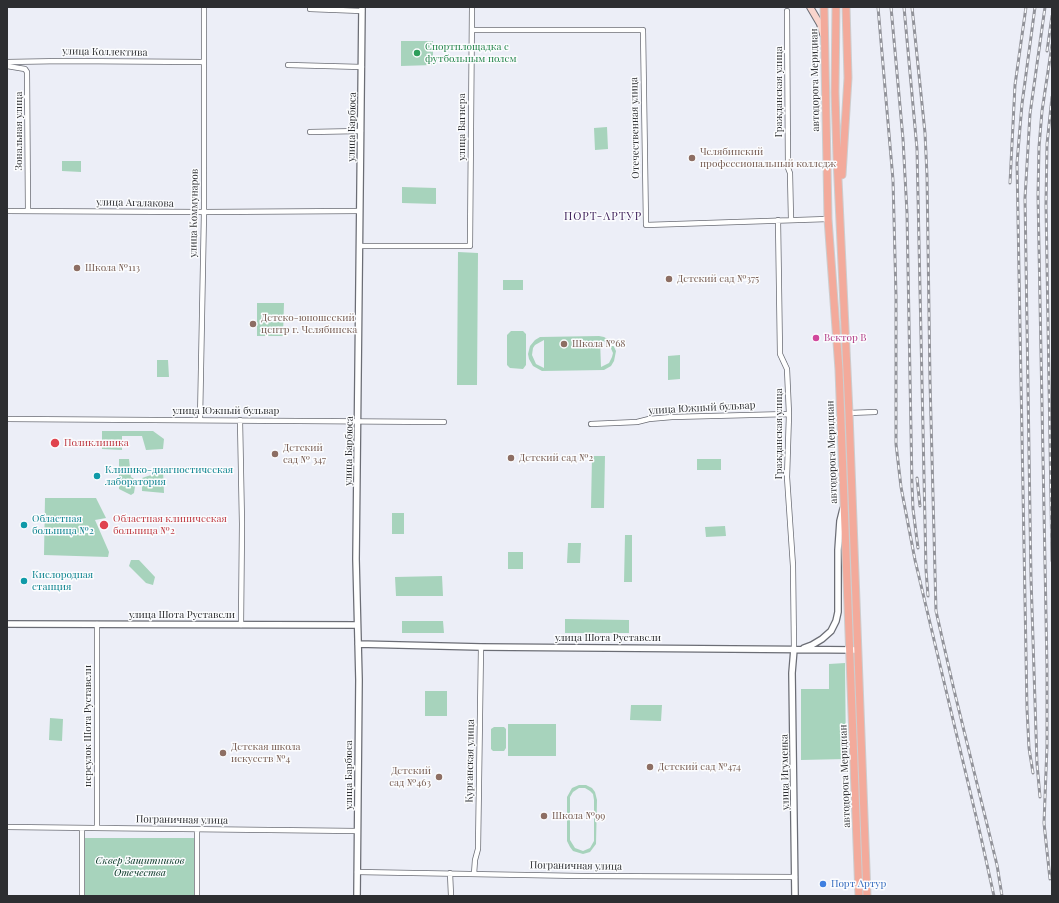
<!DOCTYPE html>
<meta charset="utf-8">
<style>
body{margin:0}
#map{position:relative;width:1059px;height:903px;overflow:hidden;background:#eceef7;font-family:"Playfair Display",serif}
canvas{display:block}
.frame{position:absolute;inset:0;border:8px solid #2d2e31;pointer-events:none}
</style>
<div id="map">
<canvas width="1059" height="903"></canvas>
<div class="frame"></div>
</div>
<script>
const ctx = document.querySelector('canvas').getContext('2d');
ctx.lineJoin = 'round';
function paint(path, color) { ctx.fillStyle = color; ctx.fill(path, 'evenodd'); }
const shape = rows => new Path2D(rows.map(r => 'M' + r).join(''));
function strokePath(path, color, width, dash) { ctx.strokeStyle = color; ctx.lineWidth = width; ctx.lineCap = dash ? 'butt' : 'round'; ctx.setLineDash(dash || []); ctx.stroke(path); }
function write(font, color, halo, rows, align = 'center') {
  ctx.font = font + ' "Playfair Display",serif'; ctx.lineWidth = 3; ctx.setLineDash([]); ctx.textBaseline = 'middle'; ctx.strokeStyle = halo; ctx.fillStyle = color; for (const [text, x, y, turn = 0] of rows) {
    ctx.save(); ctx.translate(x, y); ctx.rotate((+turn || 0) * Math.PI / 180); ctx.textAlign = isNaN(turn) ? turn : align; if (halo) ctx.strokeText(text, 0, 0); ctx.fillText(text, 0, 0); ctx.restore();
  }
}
const green = shape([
 [401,41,433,41,433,65,401,66],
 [607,127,608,149,595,150,594,128],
 [62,161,81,161,81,172,62,171],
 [402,187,436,188,436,204,402,203],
 [458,252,478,253,477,385,457,385],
 [503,280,523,280,523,290,503,290],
 [257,303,284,303,283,336,257,336],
 [511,331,523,331,526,334,526,365,523,369,510,368,507,365,507,335],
 [599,336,604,337,611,341,616,351,614,361,611,366,604,370,542,371,533,366,529,359,528,354,530,346,535,340,540,337],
 [544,340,544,368,536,364,532,355,533,348,535,345],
 [600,340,606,342,609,344,613,353,612,357,609,363,601,367],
 [680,355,680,379,668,380,668,356],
 [157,360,168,360,169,377,157,377],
 [102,431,153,431,164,439,163,449,146,450,142,436,122,436,122,450,102,449],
 [592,456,605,456,604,508,591,508],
 [119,459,129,459,131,477,136,480,134,493,131,495,119,489],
 [697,459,721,459,721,470,697,470],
 [155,468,163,470,164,493,142,491,142,478,154,474],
 [45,498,96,498,106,518,95,520,109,552,108,557,44,555],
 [392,513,404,513,404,534,392,534],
 [725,526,726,536,706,537,705,527],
 [625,535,632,535,632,582,624,582],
 [568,543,581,543,580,563,567,563],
 [508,552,523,552,523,569,508,569],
 [131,560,139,560,155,577,153,585,146,583,129,566],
 [442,576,443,596,396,596,395,577],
 [565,619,629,620,629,633,565,633],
 [402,621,443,621,444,633,402,633],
 [845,663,846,759,801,760,801,689,829,689,829,664],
 [425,691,447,691,447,716,425,716],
 [631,705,662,705,661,721,630,720],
 [50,718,63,719,62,741,49,740],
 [508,724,556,724,556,756,508,756],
 [494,727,504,727,506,729,506,748,504,751,493,751,491,749,491,729],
 [579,785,586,785,592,788,595,792,597,800,596,844,590,852,583,854,573,851,570,847,567,841,567,797,572,788],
 [579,788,585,788,590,791,593,794,594,800,594,841,590,848,583,851,575,848,570,840,570,797,573,792],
 [85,838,195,838,195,896,85,896]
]);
const minor = shape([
 [310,9,362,11],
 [787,11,788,168,790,173,791,220],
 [472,30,643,30,646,225,828,219],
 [7,62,64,61,203,62],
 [288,65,362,67],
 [7,66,25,69,27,72,28,211],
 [310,132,361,131],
 [7,211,204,212,359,211],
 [778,220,780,354,787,369,789,414,787,477,793,566,794,649],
 [360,246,470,246,472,7],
 [849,413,875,412],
 [7,419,444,422],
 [200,420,204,212,204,7],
 [240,420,242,524,241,625],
 [591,424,637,422,649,419,672,417,789,414],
 [97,624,97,828],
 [7,827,357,831],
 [82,828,82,896],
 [197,829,197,896],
 [357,872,581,876,795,877],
 [450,873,451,896],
 [474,874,475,860,478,849,481,647]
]);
const tertiary = shape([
 [7,624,357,625],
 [358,644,481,647,858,650],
 [804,648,812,645,822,639,831,631,836,621,838,612,838,550,840,521,843,509],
 [794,649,792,673,795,896],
 [357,896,359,680,356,559,362,7]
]);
const secondary = shape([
 [810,7,820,24,823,34]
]);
const primary = shape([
 [824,7,828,219,839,370,859,896],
 [836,7,835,92,837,158,849,413,867,896],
 [842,175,848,78,846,7]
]);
const rail = shape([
 [878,7,893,180,896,296,896,444,901,487,915,560,980,833,994,896],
 [891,7,903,139,907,213,912,486,913,509,918,548],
 [904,7,917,149,926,570,928,596],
 [912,7,925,133,927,176,930,381,936,611,954,690,997,865,1002,896],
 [1047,51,1052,16],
 [1052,97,1047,144,1046,204,1052,561],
 [1010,183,1015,85,1026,7],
 [917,478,920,506],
 [1033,773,1029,748,1027,709,1017,163,1022,104,1035,7],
 [1040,797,1037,764,1031,578,1025,198,1030,114,1045,7],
 [1050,879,1044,823,1047,746,1047,668,1038,195,1039,147,1042,111,1052,45]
]);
const markers = [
 [417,53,4,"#2e9e5b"],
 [692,158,4,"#8d6e63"],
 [77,268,4,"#8d6e63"],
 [669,279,4,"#8d6e63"],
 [253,324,4,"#8d6e63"],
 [816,338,4,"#d1479c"],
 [564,344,4,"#8d6e63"],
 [55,443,5,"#e0444e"],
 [275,454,4,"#8d6e63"],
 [511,458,4,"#8d6e63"],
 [97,476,4,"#0f9aa8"],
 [24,525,4,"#0f9aa8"],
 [104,525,5,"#e0444e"],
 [24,581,4,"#0f9aa8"],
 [223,753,4,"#8d6e63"],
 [650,767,4,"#8d6e63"],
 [439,777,4,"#8d6e63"],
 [544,816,4,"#8d6e63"],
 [823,884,4,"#3f7fe0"]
];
const leisureNames = [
 ["Спортплощадка с",425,47],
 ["футбольным полем",425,59]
];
const streetNames = [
 ["улица Коллектива",105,52,1],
 ["автодорога Меридиан",815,80,-91],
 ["Гражданская улица",779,92,-90],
 ["улица Барбюса",352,127,-89],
 ["улица Вагнера",462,127,-90],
 ["Отечественная улица",635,128,-91],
 ["Зональная улица",19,131,-90],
 ["улица Агалакова",135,203,1],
 ["улица Коммунаров",194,213,-89],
 ["улица Южный бульвар",702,408,-3],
 ["улица Южный бульвар",226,411],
 ["Гражданская улица",779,434,-90],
 ["улица Барбюса",349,451,-89],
 ["автодорога Меридиан",832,452,-92],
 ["улица Шота Руставели",182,615],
 ["улица Шота Руставели",608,638],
 ["переулок Шота Руставели",88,726,-90],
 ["Курганская улица",470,761,-89],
 ["улица Игуменка",785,772,-91],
 ["улица Барбюса",349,775,-90],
 ["автодорога Меридиан",845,776,-92],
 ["Пограничная улица",182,820,1],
 ["Пограничная улица",576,866,1]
];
const educationNames = [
 ["Челябинский",700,152],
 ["профессиональный колледж",700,164],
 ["Школа №113",85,268],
 ["Детский сад №375",677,279],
 ["Детско-юношеский",261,318],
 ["центр г. Челябинска",261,330],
 ["Школа №68",572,344],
 ["Детский",283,448],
 ["сад № 347",283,460],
 ["Детский сад №2",519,458],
 ["Детская школа",231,747],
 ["искусств №4",231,759],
 ["Детский сад №474",658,767],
 ["Детский",431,771,"right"],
 ["сад №463",431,783,"right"],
 ["Школа №99",552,816]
];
const hotelNames = [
 ["Вектор В",824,338]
];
const healthNames = [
 ["Поликлиника",64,443],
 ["Областная клиническая",113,519],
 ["больница №2",113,531]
];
const cultureNames = [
 ["Клинико-диагностическая",105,470],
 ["лаборатория",105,482],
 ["Областная",32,519],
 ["больница №2",32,531],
 ["Кислородная",32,575],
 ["станция",32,587]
];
const parkNames = [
 ["Сквер Защитников",140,861],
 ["Отечества",140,873]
];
const shopNames = [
 ["Порт Артур",831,884]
];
const neighbourhoodNames = [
 ["ПОРТ-АРТУР",603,217]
];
paint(green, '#a7d3bc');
strokePath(minor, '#6b6d75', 6);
strokePath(tertiary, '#6b6d75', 8);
strokePath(secondary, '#6b6d75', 8);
strokePath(primary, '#cdcdce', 9);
strokePath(minor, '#fff', 4.5);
strokePath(tertiary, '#fff', 5.5);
strokePath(secondary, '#f9d5cd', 6);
strokePath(primary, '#f3aa9b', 7);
strokePath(rail, '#92939a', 3);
strokePath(rail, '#fbfcfe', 1.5, [4.5]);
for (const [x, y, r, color] of markers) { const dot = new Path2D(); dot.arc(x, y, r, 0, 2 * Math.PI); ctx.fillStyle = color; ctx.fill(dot); strokePath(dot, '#fbfcfe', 1.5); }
write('10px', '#27864d', '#fbfcfe', leisureNames, 'left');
write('10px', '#2d2e31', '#fbfcfe', streetNames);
write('10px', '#785e54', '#fbfcfe', educationNames, 'left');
write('10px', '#b23c85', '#fbfcfe', hotelNames, 'left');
write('10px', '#be3a42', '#fbfcfe', healthNames, 'left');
write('10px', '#0d838f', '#fbfcfe', cultureNames, 'left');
write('italic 10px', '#033220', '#fbfcfe', parkNames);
write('10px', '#366cbe', '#fbfcfe', shopNames, 'left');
ctx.letterSpacing = '1px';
write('11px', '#3e2059', '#fbfcfe', neighbourhoodNames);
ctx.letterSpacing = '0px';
</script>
